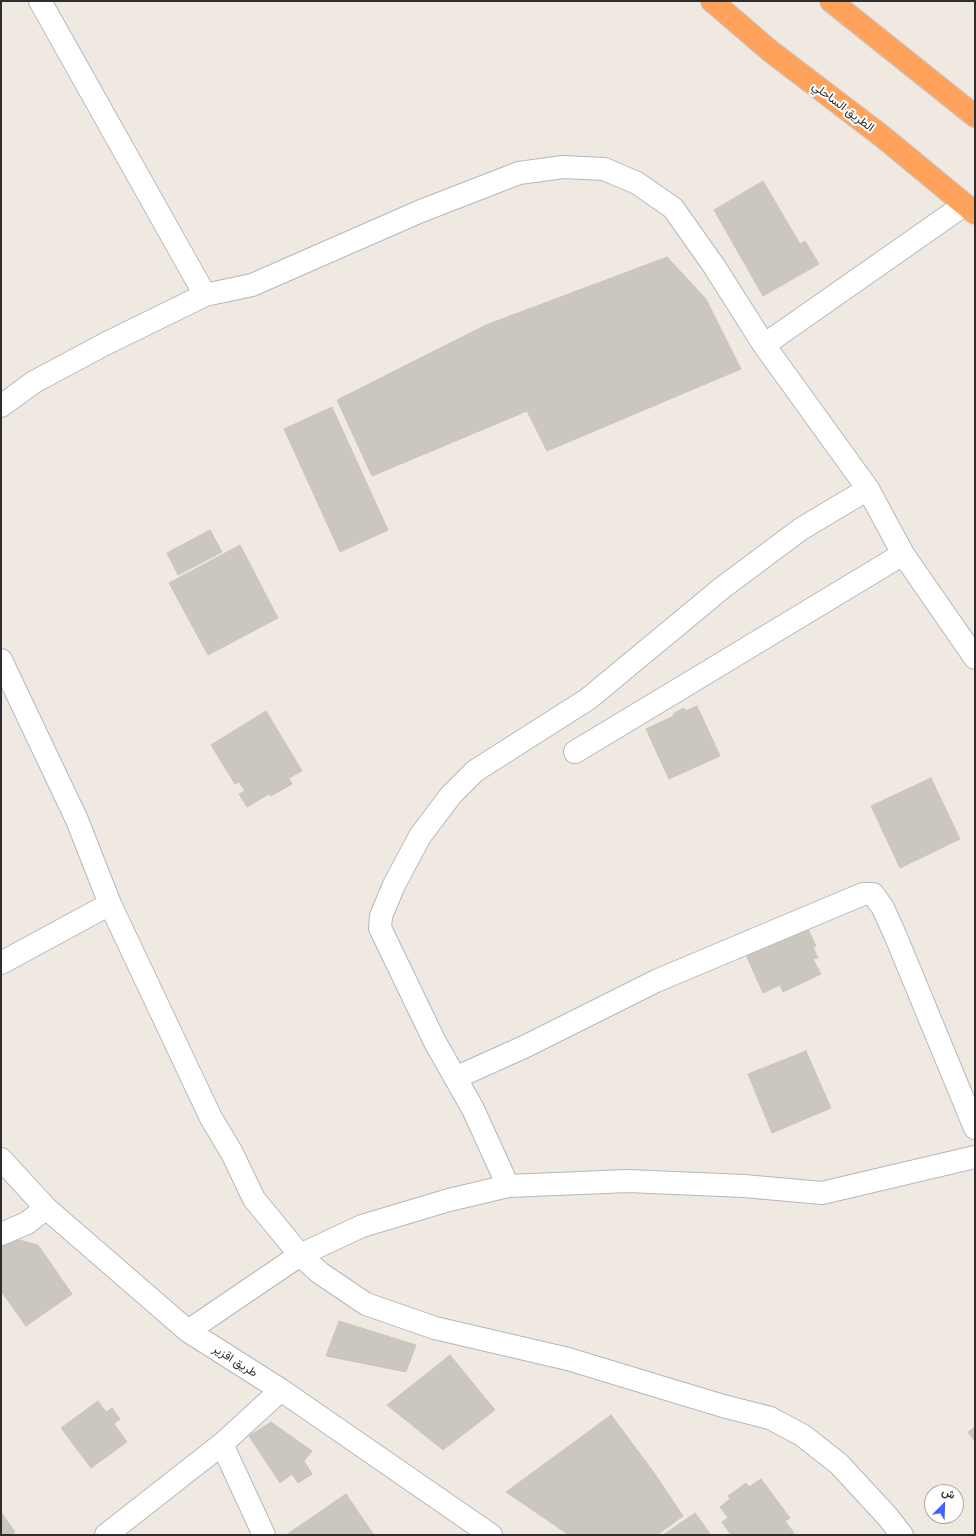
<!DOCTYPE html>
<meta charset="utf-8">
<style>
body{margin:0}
#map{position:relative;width:976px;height:1536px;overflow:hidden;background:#efe9e1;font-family:Karla,Vazirmatn,sans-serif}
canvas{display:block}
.frame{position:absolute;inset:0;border:2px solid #2e2e2e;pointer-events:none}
.north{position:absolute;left:924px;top:1484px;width:40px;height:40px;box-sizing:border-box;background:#fff;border:1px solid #ababab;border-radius:50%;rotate:23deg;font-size:11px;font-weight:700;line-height:16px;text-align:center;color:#2e2e2e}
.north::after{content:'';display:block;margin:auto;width:14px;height:18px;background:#4264fb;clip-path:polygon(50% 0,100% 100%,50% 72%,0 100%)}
</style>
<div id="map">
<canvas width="976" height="1536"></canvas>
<div class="frame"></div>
<div class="north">ش</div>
</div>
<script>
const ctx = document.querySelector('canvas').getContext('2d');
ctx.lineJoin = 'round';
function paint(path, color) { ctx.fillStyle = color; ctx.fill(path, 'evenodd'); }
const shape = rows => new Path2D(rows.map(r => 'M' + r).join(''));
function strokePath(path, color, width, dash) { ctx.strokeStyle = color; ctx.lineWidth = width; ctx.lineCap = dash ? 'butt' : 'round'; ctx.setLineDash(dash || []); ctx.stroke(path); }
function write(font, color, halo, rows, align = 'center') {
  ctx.font = font + ' Karla,Vazirmatn,sans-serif'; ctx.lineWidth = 4; ctx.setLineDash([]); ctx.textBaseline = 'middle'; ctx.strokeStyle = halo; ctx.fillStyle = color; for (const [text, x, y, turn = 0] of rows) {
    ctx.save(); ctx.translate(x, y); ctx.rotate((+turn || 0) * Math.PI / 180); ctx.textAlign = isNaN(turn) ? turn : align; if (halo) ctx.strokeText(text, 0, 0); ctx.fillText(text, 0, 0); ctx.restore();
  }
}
const building = shape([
 [763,181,800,244,805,241,819,264,763,296,714,210,763,181],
 [667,257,706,299,741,369,547,451,527,411,372,476,337,400,486,325,667,257],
 [332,407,388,530,340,552,284,429,332,407],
 [210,530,222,552,178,575,167,553,210,530],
 [240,545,278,618,208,655,169,583,240,545],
 [697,706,720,756,669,779,646,729,674,716,673,714,684,708,685,711,697,706],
 [266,711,302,771,289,778,292,784,271,796,269,794,247,807,239,794,245,791,239,782,235,784,211,745,266,711],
 [931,778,960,839,900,868,871,806,931,778],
 [807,927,816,946,813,947,818,958,813,959,821,974,783,992,780,985,763,993,746,955,807,927],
 [806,1051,831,1108,772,1133,748,1074,806,1051],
 [12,1238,38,1245,72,1294,26,1326,1,1291,1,1245,12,1238],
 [339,1321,416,1345,406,1372,326,1356,339,1321],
 [450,1355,495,1410,443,1450,387,1405,450,1355],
 [98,1401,106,1412,112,1408,120,1419,114,1424,127,1442,91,1468,61,1428,98,1401],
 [611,1415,655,1474,683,1516,657,1535,569,1535,506,1492,611,1415],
 [271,1422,312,1451,304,1461,312,1474,298,1483,292,1474,280,1483,249,1436,271,1422],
 [975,1427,975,1442,968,1432,975,1427],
 [761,1479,790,1518,785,1521,794,1533,791,1535,731,1535,722,1522,728,1518,720,1507,730,1499,728,1496,746,1483,749,1487,761,1479],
 [346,1494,374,1535,286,1535,346,1494],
 [1,1512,15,1532,11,1535,1,1535,1,1512],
 [695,1513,711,1535,663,1535,695,1513]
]);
const minor = shape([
 [40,1,205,295],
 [764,345,964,205],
 [1,406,34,382,105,344,205,295,252,285,421,211,519,173,563,167,604,169,637,183,673,208,714,266,764,345,868,489,903,554,975,658],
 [1,660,77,820,110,904,211,1118,232,1153,254,1199,300,1255,320,1273,366,1304,435,1328,568,1359,723,1406,770,1418,802,1435,839,1464,887,1516,902,1535],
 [575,752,903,554],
 [1,963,110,904],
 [455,1078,524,1047,656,981,863,894,873,894,883,908,896,937,975,1128],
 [1,1159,46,1208,188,1331,281,1390,491,1535],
 [508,1186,473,1109,435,1042,380,928,381,916,394,885,420,836,451,795,475,771,588,699,722,588,801,529,868,489],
 [1,1234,27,1223,46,1208],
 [188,1331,300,1255,362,1226,449,1200,508,1186,628,1181,744,1186,822,1193,975,1157],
 [222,1444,264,1535],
 [106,1535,222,1444,281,1390]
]);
const highway = shape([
 [712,1,769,50,883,137,975,213],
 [831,1,975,116]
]);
const streetNames = [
 ["الطريق الساحلي",843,107,37],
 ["طريق اقزير",235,1361,32]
];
paint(building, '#cbc7bf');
strokePath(building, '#cbc5ba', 1);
strokePath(minor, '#b4b7c1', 24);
strokePath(highway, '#c9c9c9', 24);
strokePath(minor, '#fff', 22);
strokePath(highway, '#ffa35c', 22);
write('12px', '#2e2e2e', '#fff', streetNames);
</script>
